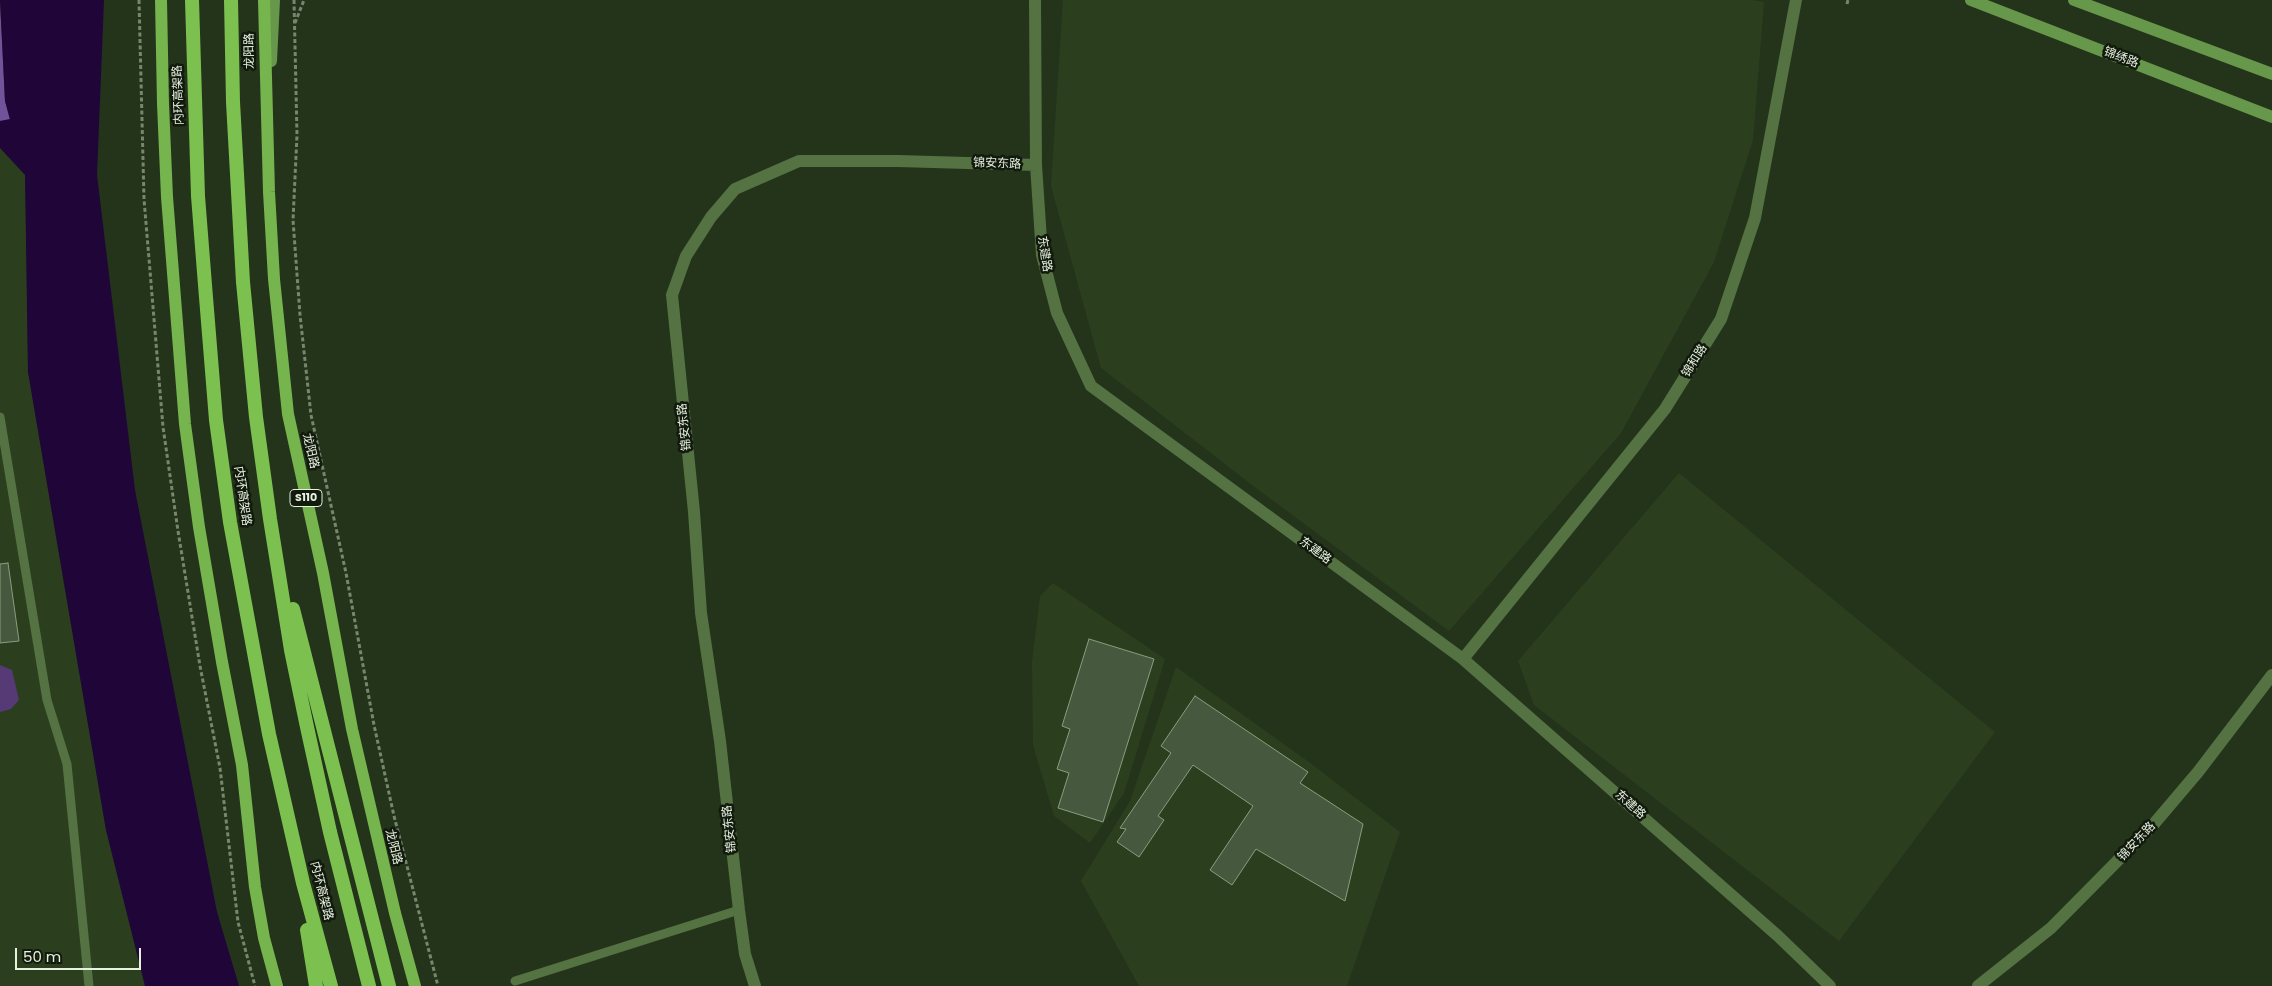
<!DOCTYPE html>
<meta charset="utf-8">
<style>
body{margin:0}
#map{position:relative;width:2272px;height:986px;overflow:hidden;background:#23341a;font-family:Poppins,sans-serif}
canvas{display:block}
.scale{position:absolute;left:15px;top:948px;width:126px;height:22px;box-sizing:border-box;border:2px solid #e6f1e0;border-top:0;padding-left:6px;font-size:15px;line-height:18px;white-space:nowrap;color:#e6f1e0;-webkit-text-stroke:4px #12190d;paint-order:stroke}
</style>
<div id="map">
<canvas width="2272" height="986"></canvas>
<div class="scale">50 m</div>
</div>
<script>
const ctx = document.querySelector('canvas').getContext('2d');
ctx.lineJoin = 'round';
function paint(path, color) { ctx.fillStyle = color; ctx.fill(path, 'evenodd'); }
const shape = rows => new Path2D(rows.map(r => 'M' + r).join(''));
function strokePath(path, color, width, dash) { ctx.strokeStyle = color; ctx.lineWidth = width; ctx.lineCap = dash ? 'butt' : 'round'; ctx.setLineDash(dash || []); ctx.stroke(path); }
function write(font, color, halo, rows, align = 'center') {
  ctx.font = font + ' Poppins,"Noto Sans SC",sans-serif'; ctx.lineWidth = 5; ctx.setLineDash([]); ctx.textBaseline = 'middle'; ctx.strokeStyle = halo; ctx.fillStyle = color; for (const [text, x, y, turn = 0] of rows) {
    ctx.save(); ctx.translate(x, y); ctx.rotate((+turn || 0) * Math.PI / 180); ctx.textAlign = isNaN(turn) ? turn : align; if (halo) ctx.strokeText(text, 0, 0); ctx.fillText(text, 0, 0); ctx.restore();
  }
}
const built = shape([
 [0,0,23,0,28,372,106,830,145,986,0,986],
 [1063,0,1751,0,1764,2,1753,140,1714,262,1621,433,1449,631,1252,485,1101,368,1051,186],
 [1679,473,1995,732,1839,941,1534,705,1518,661],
 [1053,583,1165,659,1124,793,1090,843,1054,816,1033,745,1032,662,1040,596],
 [1176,667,1309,762,1400,832,1347,986,1139,986,1081,881,1130,801]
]);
const green = shape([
 [0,665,12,670,19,700,11,709,0,712]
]);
const forest = shape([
 [0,2,5,101,10,120,0,121]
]);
const water = shape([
 [0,0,104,0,97,175,135,490,217,912,239,986,145,986,106,830,28,372,25,175,0,148,0,121,10,119,5,101]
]);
const building = shape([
 [8,563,19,641,0,643,0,564,8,563],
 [1089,639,1154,659,1103,822,1058,808,1069,773,1057,769,1070,729,1062,726,1089,639],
 [1195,696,1308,772,1300,783,1363,824,1345,901,1256,849,1232,885,1210,870,1253,806,1193,765,1158,816,1164,820,1139,857,1117,842,1126,829,1120,828,1171,753,1161,746,1195,696]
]);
const path = shape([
 [139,0,144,199,163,427,178,531,200,666,220,768,238,922,255,986],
 [294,0,297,135,293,220,300,315,311,415,346,573,374,725,394,816,438,986],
 [1847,4,1848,0],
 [295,23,304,0]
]);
const service = shape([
 [0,417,47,700,67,764,89,986],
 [515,981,739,910]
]);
const minor = shape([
 [1035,0,1036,165,1042,255,1057,313,1091,386,1463,659,1778,936,1830,986],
 [1463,659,1665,409,1721,319,1755,218,1796,0],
 [755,986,745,954,739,910,720,741,701,613,694,512,672,295,686,256,711,217,735,189,799,161,898,161,1036,165],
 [1978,986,2051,928,2153,825,2198,772,2272,675]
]);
const secondary = shape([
 [1971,0,2272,117],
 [2074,0,2272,74],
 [271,61,274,0]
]);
const primary = shape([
 [161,0,163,104,167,197,185,424,199,527,222,662,242,765,255,887,264,938,277,986],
 [264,0,269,192,274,279,288,414,323,573,352,729,395,913,415,986]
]);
const trunk = shape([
 [192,0,198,196,205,285,216,420,230,522,269,734,303,883,331,986],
 [231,0,233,102,243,282,256,417,270,519,291,650,307,727,330,832,369,986],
 [293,609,389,986],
 [307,930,316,986]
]);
const shields = [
 [306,498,32]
];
const shieldNames = [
 ["S110",306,498]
];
const streetNames = [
 ["龙阳路",250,51,-91],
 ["锦绣路",2121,58,21],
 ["内环高架路",179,95,-92],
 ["锦安东路",997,164,2],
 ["东建路",1044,254,81],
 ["锦和路",1695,361,-58],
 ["锦安东路",685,427,-96],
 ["龙阳路",310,451,77],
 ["内环高架路",242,496,82],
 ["东建路",1315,551,36],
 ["东建路",1630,805,42],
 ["锦安东路",730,829,-96],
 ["锦安东路",2137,842,-47],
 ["龙阳路",393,847,76],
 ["内环高架路",321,891,76]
];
paint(built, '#2b3f1f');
paint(green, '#553a76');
paint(forest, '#72529a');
paint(water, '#200538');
paint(building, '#46583d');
strokePath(building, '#8a9e7f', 1);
strokePath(path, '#778670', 3, [4, 2.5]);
strokePath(service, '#547242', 9);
strokePath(minor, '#547242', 12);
strokePath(secondary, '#67974a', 12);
strokePath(primary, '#76b44e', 12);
strokePath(trunk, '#7cc14f', 14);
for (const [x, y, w] of shields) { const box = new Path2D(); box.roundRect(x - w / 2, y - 8.5, w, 17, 4); ctx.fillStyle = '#12190d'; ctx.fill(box); strokePath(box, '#e6f1e0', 1); }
write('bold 11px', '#e6f1e0', null, shieldNames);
write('12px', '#e6f1e0', '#12190d', streetNames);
</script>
